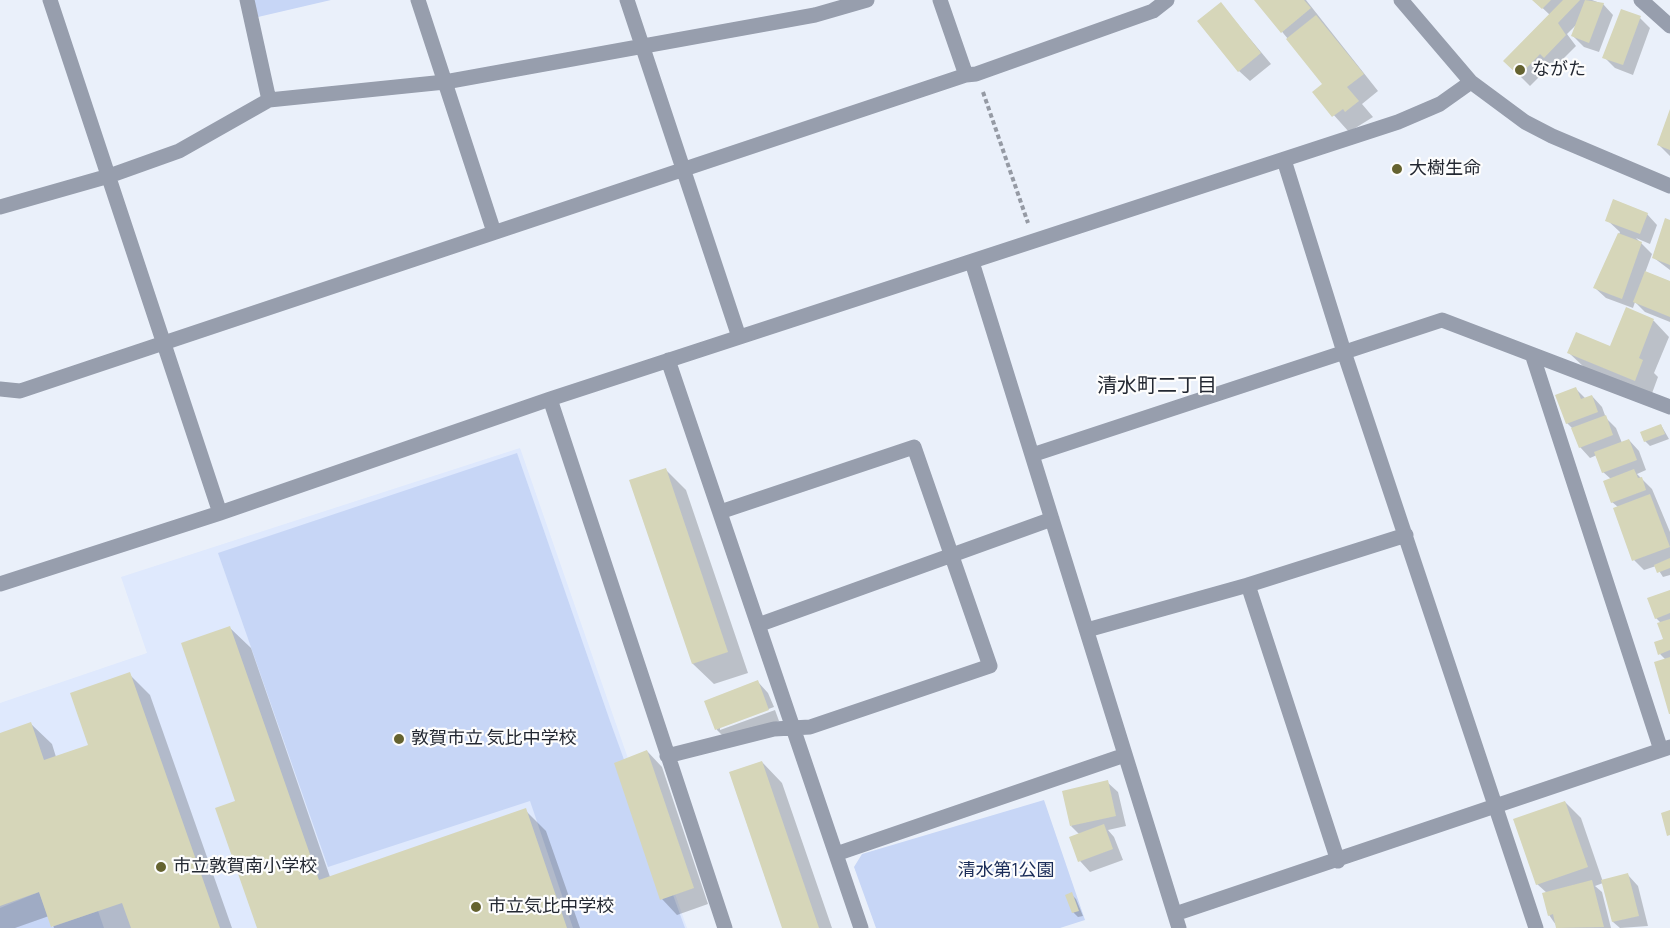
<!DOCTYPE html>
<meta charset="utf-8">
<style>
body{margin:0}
canvas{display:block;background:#eaf0fa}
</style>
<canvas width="1670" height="928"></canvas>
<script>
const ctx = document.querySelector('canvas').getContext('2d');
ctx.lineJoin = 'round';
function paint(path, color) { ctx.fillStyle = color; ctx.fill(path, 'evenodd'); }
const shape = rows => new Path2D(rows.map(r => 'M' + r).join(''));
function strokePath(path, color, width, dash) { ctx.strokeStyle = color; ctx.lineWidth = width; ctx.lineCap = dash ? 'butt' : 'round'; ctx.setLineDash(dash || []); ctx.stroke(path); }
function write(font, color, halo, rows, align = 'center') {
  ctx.font = font + ' Manrope,"Noto Sans JP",sans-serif'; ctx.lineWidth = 4.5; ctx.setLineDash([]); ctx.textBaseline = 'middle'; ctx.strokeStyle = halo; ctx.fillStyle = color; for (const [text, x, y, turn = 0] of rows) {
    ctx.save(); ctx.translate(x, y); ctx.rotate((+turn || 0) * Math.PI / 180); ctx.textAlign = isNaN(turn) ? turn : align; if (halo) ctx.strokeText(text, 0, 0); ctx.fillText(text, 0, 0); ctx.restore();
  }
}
const built = shape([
 [520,448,687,928,0,928,0,703,147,653,121,577]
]);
const green = shape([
 [254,0,331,0,258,17],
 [517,453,610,721,685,928,573,928,530,801,328,867,218,553],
 [1044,800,1085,920,1060,928,876,928,854,867,862,854],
 [39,892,52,927,98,911,104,928,0,928,0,908]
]);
const shadow = shape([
 [1256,0,1306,0,1378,91,1362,104,1373,117,1349,132,1314,93,1325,84],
 [1534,0,1592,0,1603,4,1613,15,1599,52,1584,47,1573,36,1578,23,1567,34,1576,46,1555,67,1552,64,1530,86,1505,61,1550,15],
 [1221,4,1271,64,1250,81,1239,71],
 [1640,18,1650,28,1633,75,1615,68,1604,57],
 [1670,114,1670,156,1659,145],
 [1647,214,1657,225,1650,244,1636,238,1652,254,1645,273,1670,282,1670,322,1645,312,1635,302,1633,308,1606,298,1595,288,1620,232,1607,220],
 [1670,222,1670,270,1654,258],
 [1627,309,1654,321,1669,337,1654,373,1658,377,1651,396,1585,368,1569,353,1611,348],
 [1576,389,1586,399,1592,396,1602,407,1606,418,1616,428,1622,443,1629,440,1639,451,1646,470,1637,474,1652,489,1670,532,1670,575,1663,577,1656,566,1644,570,1634,560,1618,507,1612,502,1611,479,1603,472,1597,455,1590,458,1580,447,1574,430,1567,423],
 [1661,425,1669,439,1650,446,1645,441],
 [665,469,686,490,748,673,714,684,693,664,631,481],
 [1670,592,1670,710,1666,660,1660,654,1665,640,1661,623,1656,618],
 [230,628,251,648,330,877,525,810,546,831,580,928,259,928,237,802],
 [129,674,150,695,232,928,54,928,49,916,15,928,0,928,0,735,31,724,52,744,56,757,90,746],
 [758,682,768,693,774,707,720,727,720,730,775,710,779,721,727,740,717,730,706,702],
 [647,751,662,767,708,904,677,915,662,899],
 [762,762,782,783,832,928,783,928],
 [1107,782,1118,792,1126,826,1108,830,1114,837,1123,860,1090,872,1080,861,1080,835,1071,826],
 [1565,802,1581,818,1603,882,1628,875,1638,886,1648,926,1620,928,1613,922,1603,883,1595,886,1602,892,1611,928,1558,928,1549,915,1547,893,1537,884],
 [1071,894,1076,899,1083,916,1078,917,1073,912]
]);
const building = shape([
 [1254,0,1304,0,1311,8,1281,33],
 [1532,0,1551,0,1542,9],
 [1563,0,1580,0,1558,23,1566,35,1544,58,1540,54,1519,76,1503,61],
 [1585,0,1604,3,1589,43,1571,36],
 [1221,2,1261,53,1238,72,1197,21],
 [1621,9,1641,16,1623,65,1602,58],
 [1316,15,1364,74,1347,87,1359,101,1345,112,1343,109,1332,117,1312,92,1322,84,1286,39],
 [1670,109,1670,150,1657,145],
 [1613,199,1648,213,1640,234,1605,221],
 [1665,218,1670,220,1670,265,1652,258],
 [1618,233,1642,242,1622,299,1593,288],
 [1645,271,1670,281,1670,317,1633,302],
 [1626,307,1654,319,1639,358,1643,360,1635,381,1567,353,1576,332,1610,346],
 [1576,387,1581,399,1592,395,1598,412,1566,424,1555,395],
 [1606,415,1613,435,1579,448,1571,428],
 [1661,424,1665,434,1644,442,1640,432],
 [1629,439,1637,460,1602,473,1594,452],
 [666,468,728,652,692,664,629,480],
 [1634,469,1638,478,1642,477,1646,490,1611,503,1603,481],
 [1650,494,1670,547,1632,561,1613,508],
 [1670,558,1670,568,1657,573,1654,565],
 [1670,590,1670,613,1655,619,1647,598],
 [1670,619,1670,650,1658,655,1654,642,1663,639,1657,623],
 [230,626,319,880,526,808,567,928,257,928,215,808,235,801,181,643],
 [1670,657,1670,714,1669,714,1654,662],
 [130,672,220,928,131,928,122,903,51,927,39,892,0,906,0,733,31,722,44,760,88,745,70,693],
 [758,680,769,710,715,730,704,701],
 [647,750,694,888,660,900,614,763],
 [762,761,819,928,782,928,729,772],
 [1108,780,1116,816,1070,826,1062,791],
 [1565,801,1588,867,1536,885,1513,819],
 [1670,810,1670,835,1667,836,1661,813],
 [1104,824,1113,849,1078,862,1069,837],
 [1628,873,1639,916,1612,922,1601,880],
 [1592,880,1604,927,1556,928,1553,914,1548,916,1542,893],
 [1072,892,1079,911,1072,913,1065,895]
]);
const path = shape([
 [983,92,1028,223]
]);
const minor = shape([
 [50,0,220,513],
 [247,0,269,100],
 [418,0,494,232],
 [627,0,739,337],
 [940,0,966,75],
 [1401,0,1471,82,1525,122,1552,136,1670,186],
 [1641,0,1670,26],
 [1284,160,1344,352,1536,928],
 [0,207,109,176,179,151,269,100,445,82,815,15,867,0],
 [972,262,1179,928],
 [1533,357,1661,750],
 [668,360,861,928],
 [0,389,20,391,966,75,976,74,1153,11,1167,0],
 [550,399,725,928],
 [1032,455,1442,320,1670,407],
 [0,584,220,513,550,399,1398,122,1440,104,1471,82],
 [1248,585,1338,861],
 [758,625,1052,519],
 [1087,630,1248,585,1406,535],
 [667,756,774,729,810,727,990,666,914,447,720,512],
 [836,854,1125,755],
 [1175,914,1670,747]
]);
const markers = [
 [1520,70,6,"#656330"],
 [1397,169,6,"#656330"],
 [399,739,6,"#656330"],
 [161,867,6,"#656330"],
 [476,907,6,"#656330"]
];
const poiNames = [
 ["ながた",1532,70],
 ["大樹生命",1409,169],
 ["敦賀市立 気比中学校",411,739],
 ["市立敦賀南小学校",173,867],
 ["市立気比中学校",488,907]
];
const parkNames = [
 ["清水第1公園",1006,871]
];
const neighbourhoodNames = [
 ["清水町二丁目",1157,386]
];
paint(built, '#dfe9fd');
paint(green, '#c7d6f6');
paint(shadow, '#0003');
paint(building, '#d6d6b9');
strokePath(path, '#959aa4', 4, [4.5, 3]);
strokePath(minor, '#979ead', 15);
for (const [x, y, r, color] of markers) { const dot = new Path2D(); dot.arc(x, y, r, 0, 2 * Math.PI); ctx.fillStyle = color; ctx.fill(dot); strokePath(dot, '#fdfdfd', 2); }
write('18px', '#232832', '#fdfdfd', poiNames, 'left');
write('18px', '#1b2d59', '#fdfdfd', parkNames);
write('20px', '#232832', '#fdfdfd', neighbourhoodNames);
</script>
